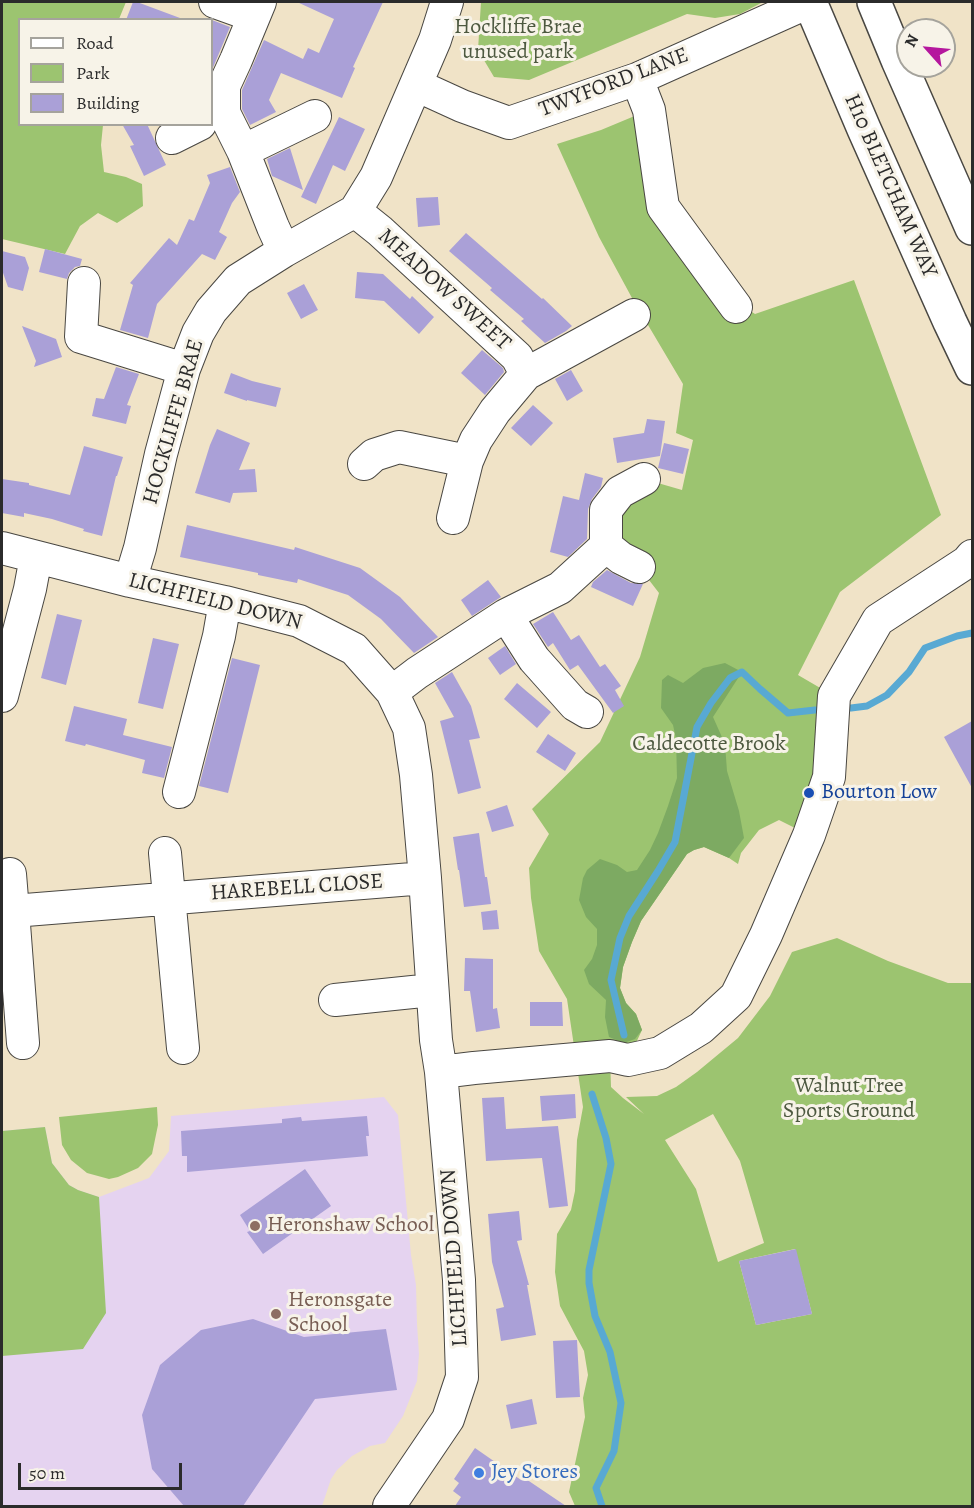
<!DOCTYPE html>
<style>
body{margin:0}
#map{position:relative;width:974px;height:1508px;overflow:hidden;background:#f0e3c7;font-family:Alegreya,serif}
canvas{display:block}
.frame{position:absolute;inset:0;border:3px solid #2b2b2b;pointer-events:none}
.legend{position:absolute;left:18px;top:18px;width:195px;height:108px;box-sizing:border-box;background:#f7f3e8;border:2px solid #a5a39c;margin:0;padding:8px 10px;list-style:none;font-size:18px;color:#2b2b2b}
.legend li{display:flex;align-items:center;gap:12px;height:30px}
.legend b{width:30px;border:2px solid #a5a39c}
.north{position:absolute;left:896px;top:18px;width:60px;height:60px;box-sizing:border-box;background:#f7f3e8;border:2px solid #a5a39c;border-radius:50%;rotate:297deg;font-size:16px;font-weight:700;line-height:24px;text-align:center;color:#2b2b2b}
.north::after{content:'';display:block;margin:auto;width:21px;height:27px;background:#b5179e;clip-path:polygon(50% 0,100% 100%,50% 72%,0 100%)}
.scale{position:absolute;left:18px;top:1463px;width:164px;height:27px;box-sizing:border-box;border:3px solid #2b2b2b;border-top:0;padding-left:8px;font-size:18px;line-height:21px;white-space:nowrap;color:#2b2b2b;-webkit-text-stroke:4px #f7f3e8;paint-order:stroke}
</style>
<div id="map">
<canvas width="974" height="1508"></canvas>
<div class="frame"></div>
<ul class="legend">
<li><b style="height:8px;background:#fff"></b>Road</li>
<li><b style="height:16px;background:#9cc470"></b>Park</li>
<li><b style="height:16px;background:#aaa0d7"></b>Building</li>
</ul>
<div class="north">N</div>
<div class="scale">50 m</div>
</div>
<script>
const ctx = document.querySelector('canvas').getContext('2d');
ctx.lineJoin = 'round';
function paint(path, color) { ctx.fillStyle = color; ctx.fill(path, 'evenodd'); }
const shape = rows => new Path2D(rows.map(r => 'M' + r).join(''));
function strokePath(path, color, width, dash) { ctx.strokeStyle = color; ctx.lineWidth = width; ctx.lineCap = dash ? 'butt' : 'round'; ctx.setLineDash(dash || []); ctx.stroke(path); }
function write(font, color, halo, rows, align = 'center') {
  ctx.font = font + ' Alegreya,serif'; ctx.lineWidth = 6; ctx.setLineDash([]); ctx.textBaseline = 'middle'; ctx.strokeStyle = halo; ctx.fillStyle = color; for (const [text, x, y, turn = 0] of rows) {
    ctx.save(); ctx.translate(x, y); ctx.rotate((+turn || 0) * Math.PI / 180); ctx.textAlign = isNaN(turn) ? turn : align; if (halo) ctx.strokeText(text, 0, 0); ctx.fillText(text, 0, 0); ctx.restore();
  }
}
const built = shape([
 [384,1097,398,1115,411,1255,416,1285,417,1324,419,1354,417,1381,403,1416,385,1443,370,1446,352,1456,337,1470,331,1479,322,1506,2,1506,2,1131,45,1127,52,1163,69,1185,78,1190,99,1197,149,1178,169,1151,171,1116]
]);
const green = shape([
 [2,2,126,2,119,19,20,20,20,124,103,125,101,145,104,172,126,177,142,184,143,206,117,223,98,213,80,226,65,254,2,239],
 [481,2,763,2,740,14,715,18,687,14,529,80,494,77,478,50],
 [649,110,663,207,740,304,755,314,854,280,941,515,840,592,798,675,834,696,809,835,779,820,759,830,741,853,738,864,729,858,704,847,694,850,687,854,641,921,632,942,623,967,620,988,626,1003,636,1014,642,1030,628,1060,610,1057,611,1087,623,1098,644,1114,626,1097,657,1096,676,1087,697,1072,738,1038,770,996,792,952,837,938,888,961,948,983,972,983,972,1506,575,1506,569,1492,585,1417,583,1398,588,1375,584,1351,560,1306,555,1272,557,1234,571,1210,575,1191,577,1140,583,1107,567,999,539,951,531,898,529,868,549,834,532,809,600,742,640,657,659,593,639,567,621,558,606,510,644,479,682,490,693,440,676,433,683,384,632,298,599,237,557,144,601,130],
 [713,1114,740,1161,764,1243,718,1262,696,1189,665,1140],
 [795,1249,812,1314,756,1325,739,1261],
 [157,1107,158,1125,152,1154,138,1168,118,1177,109,1179,87,1173,71,1160,62,1145,59,1117],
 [45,1127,52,1163,69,1185,78,1190,99,1197,106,1313,83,1349,2,1356,2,1131]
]);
const forest = shape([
 [725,663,742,672,713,717,725,744,727,771,739,811,744,838,729,858,704,847,694,850,687,854,641,921,632,942,623,967,620,988,626,1003,636,1014,642,1030,635,1039,624,1043,609,1037,605,1017,606,1000,589,984,584,970,592,959,597,945,597,929,586,917,579,900,583,878,587,870,600,859,617,865,627,872,637,870,650,850,658,833,668,806,677,778,676,739,673,725,661,708,662,680,668,675,683,683,703,668]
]);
const stream = shape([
 [851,708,867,706,887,695,909,672,925,648,957,636,972,633],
 [624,1035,611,980,620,938,629,916,658,871,675,842,697,727,711,703,730,678,742,672,760,689,788,713,815,710],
 [592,1094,606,1138,611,1164,589,1270,589,1283,595,1316,610,1352,621,1403,614,1451,596,1488,602,1506]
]);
const building = shape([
 [133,2,137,2,180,18,180,20,126,20],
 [297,2,383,2,353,67,355,68,342,98,281,73,269,100,276,112,250,125,242,109,242,90,264,40,303,59,308,48,319,53,334,19],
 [212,20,230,27,212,70],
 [339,117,365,129,345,171,333,165,316,204,301,197],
 [122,124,147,124,166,165,144,176,130,146,134,145],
 [290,148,303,190,272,176,267,159],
 [230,167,240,192,232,203,219,232,227,237,215,260,202,254,157,304,148,338,120,330,133,285,130,283,169,238,177,245,189,219,194,221,210,183,207,175],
 [438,197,440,225,418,227,416,198],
 [466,233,542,299,543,298,572,326,566,331,545,343,521,321,524,319,490,290,492,288,449,251],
 [45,249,82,259,80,266,75,267,69,273,67,279,39,272],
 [2,251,25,257,29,268,23,291,8,287,2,270],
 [357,272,383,274,410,299,412,296,434,317,419,334,384,301,355,298],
 [304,284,318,310,301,319,287,293],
 [22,326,56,339,62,357,34,367,36,361],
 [482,350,503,368,504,372,485,395,461,373],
 [116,367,139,374,127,405,131,406,126,424,92,416,96,398,104,399],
 [571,370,583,391,567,401,555,379],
 [231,373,252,381,281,388,276,407,247,400,247,401,224,393],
 [533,405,553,423,531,446,511,428],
 [647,419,665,421,660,456,617,463,613,438,644,433],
 [217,429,250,443,239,470,255,469,257,492,233,493,230,503,195,493,210,445],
 [664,443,689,449,683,474,658,468],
 [84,446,123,457,117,476,116,476,102,536,83,531,84,529,52,519,24,513,24,517,2,513,2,479,29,483,29,485,70,495],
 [585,473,603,478,601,487,592,499,588,509,587,539,568,557,550,552,563,496,579,500],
 [187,525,294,550,295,547,360,568,400,597,438,637,414,653,381,619,348,595,298,579,297,583,258,575,258,573,180,557],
 [607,570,631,583,643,584,633,606,591,587,593,582],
 [488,580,501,597,472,616,461,600],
 [553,612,571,640,579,635,600,667,605,664,621,686,615,690,624,706,613,713,578,665,570,670,553,643,548,647,533,624],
 [57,614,82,620,66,685,41,678],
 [153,638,179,644,163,709,138,703],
 [505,646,516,664,500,675,488,658],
 [232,658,260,665,228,793,199,786],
 [452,672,471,706,480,738,469,740,481,788,458,794,440,721,454,717,435,683],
 [517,683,551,712,537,728,504,699],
 [74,706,127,719,123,735,172,747,164,778,142,773,145,760,86,744,85,746,65,741],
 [972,721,972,788,944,737],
 [548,734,576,753,565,771,536,752],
 [507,805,514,826,492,832,486,812],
 [479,833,485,877,487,877,491,904,464,907,459,870,458,870,453,837],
 [497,910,499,929,483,930,481,912],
 [465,958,493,959,493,1009,497,1008,500,1028,476,1032,470,991,464,991],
 [530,1002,562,1002,563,1026,530,1026],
 [575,1094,576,1118,542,1121,540,1096],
 [504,1097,506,1129,558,1126,568,1206,549,1208,542,1158,486,1161,482,1098],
 [367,1116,369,1136,366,1136,368,1156,187,1172,187,1156,182,1156,181,1131,282,1123,282,1119,301,1117,302,1121],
 [305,1169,331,1206,263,1254,247,1232,250,1231,240,1215],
 [519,1211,522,1240,517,1241,529,1285,527,1285,536,1335,501,1341,496,1309,504,1307,492,1262,488,1214],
 [796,1249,812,1314,756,1325,739,1261],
 [253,1319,304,1337,386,1329,397,1390,315,1399,243,1506,184,1506,152,1469,142,1415,160,1365,201,1330],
 [577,1340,580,1397,556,1398,553,1341],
 [532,1399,537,1424,511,1429,506,1405],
 [475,1448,521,1480,520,1475,566,1506,455,1506,461,1497,453,1491,459,1483,454,1479]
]);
const minor = shape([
 [215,2,254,16],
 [260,2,236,60,224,86,224,113,243,151,273,227,284,251],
 [637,79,649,110,663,207,736,307],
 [416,85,462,106,509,123,637,79,809,2],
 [172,138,200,124],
 [243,151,315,116],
 [355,211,380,231,517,357,526,374],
 [84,283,81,337,184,369],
 [364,464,374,455,399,447,467,461],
 [453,518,467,461,476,440,495,411,526,374,634,315],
 [606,546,621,558,639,567],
 [2,548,130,581,225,602,299,621,354,649,392,692,409,728,416,775,425,878,436,1040,441,1072,459,1280,462,1377,448,1419,389,1506],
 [130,581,140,548,161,454,184,369,198,333,211,311,238,280,284,251,355,211,376,177,435,40,447,2],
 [506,615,534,659,575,705,587,712],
 [392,692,417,673,506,615,560,588,606,546,606,510,620,492,644,479],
 [2,696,30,589,36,557],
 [179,792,219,636,225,602],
 [165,853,183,1048],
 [10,874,13,911],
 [335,1000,432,990],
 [23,1043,13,911,425,878],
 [441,1072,474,1068,610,1056,628,1060,660,1053,701,1028,736,996,766,935,809,835,829,777,834,696,878,620,967,562,972,556]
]);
const highway = shape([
 [810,2,864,129,950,322,972,368],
 [874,2,898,60,972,228]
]);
const markers = [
 [809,793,6,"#1a4fb4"],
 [255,1226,6,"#8d6e63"],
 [276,1314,6,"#8d6e63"],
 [479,1473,6,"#3f7fe0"]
];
const parkNames = [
 ["Hockliffe Brae",518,28],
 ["unused park",518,53],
 ["Caldecotte Brook",709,745],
 ["Walnut Tree",849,1087],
 ["Sports Ground",849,1112]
];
const streetNames = [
 ["TWYFORD LANE",614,83,-21],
 ["H10 BLETCHAM WAY",890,186,66],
 ["MEADOW SWEET",444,290,42],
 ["HOCKLIFFE BRAE",174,422,-74],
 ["LICHFIELD DOWN",215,602,14],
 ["HAREBELL CLOSE",297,888,-4],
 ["LICHFIELD DOWN",455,1258,-94]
];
const transitNames = [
 ["Bourton Low",821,793]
];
const educationNames = [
 ["Heronshaw School",267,1226],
 ["Heronsgate",288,1301],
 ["School",288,1326]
];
const shopNames = [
 ["Jey Stores",491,1473]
];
paint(built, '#e5d3f0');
paint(green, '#9cc470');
paint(forest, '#7daa62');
strokePath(stream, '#58a9d3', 7);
paint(building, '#aaa0d7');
strokePath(minor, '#494742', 34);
strokePath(highway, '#494742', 36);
strokePath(minor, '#fff', 32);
strokePath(highway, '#fff', 33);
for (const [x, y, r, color] of markers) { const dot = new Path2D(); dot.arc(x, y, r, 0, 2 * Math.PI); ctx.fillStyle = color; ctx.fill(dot); strokePath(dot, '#f7f3e8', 2); }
write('22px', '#4d5940', '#f7f3e8', parkNames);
write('22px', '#2b2b2b', '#f7f3e8', streetNames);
write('22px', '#164399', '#f7f3e8', transitNames, 'left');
write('22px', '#785e54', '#f7f3e8', educationNames, 'left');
write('22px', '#366cbe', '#f7f3e8', shopNames, 'left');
</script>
